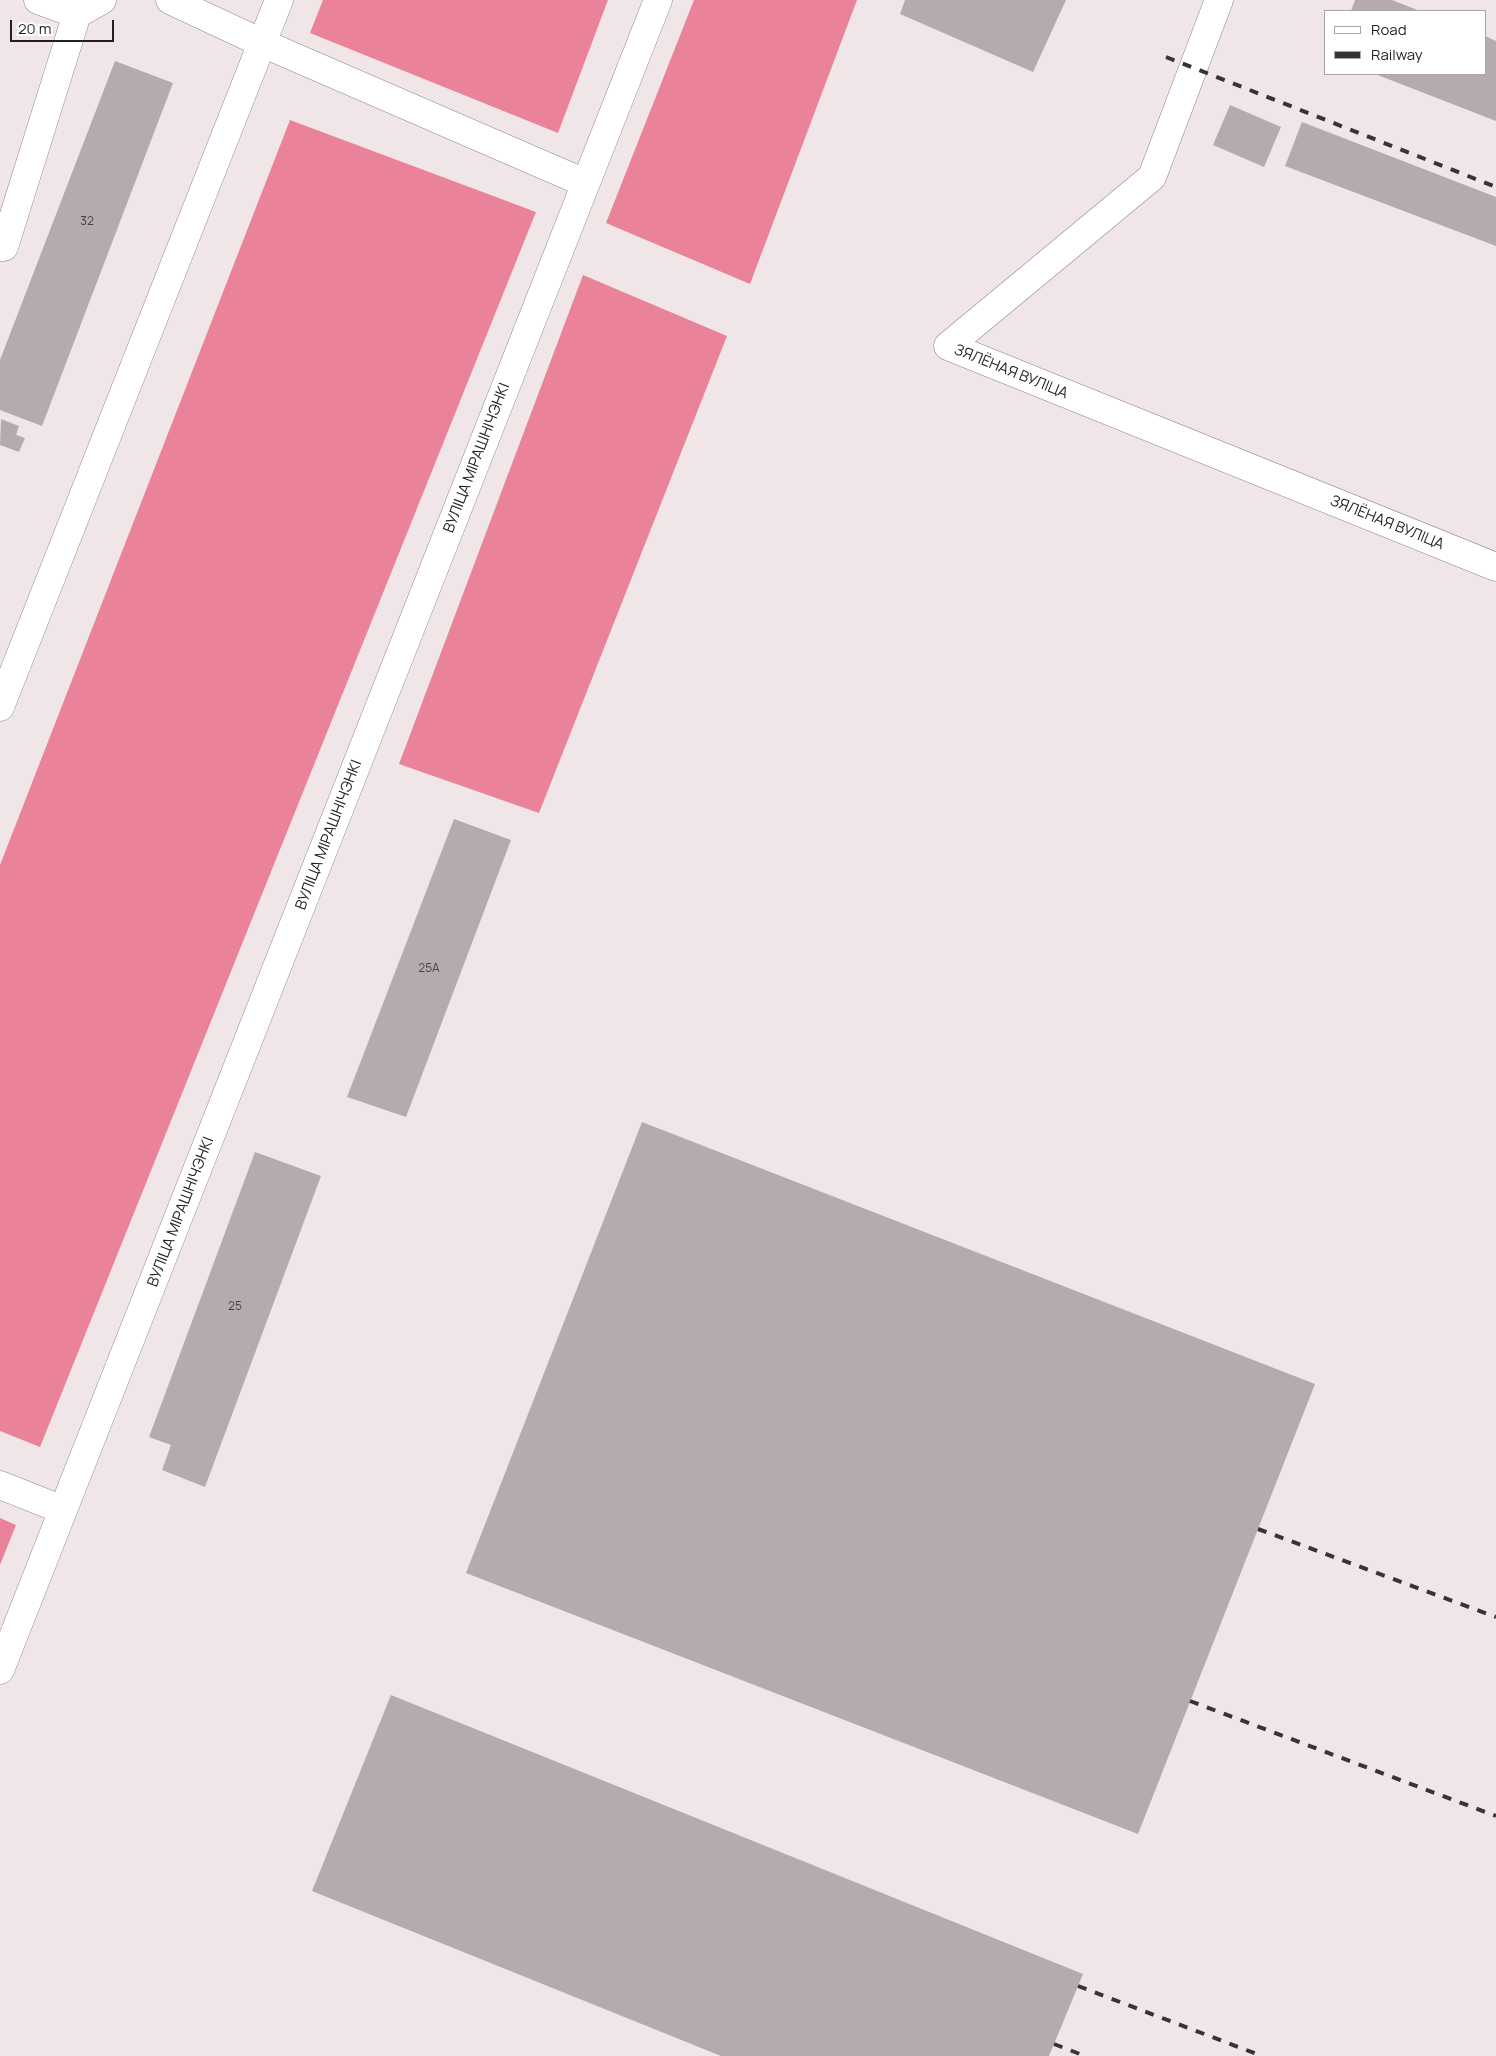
<!DOCTYPE html>
<meta charset="utf-8">
<style>
body{margin:0}
#map{position:relative;width:1496px;height:2056px;overflow:hidden;background:#f0e5e7;font-family:Manrope,sans-serif}
canvas{display:block}
.legend{position:absolute;left:1324px;top:10px;width:162px;height:65px;box-sizing:border-box;background:#fff;border:1px solid #a7a5a6;margin:0;padding:6px 9px;list-style:none;font-size:15px;color:#231f20}
.legend li{display:flex;align-items:center;gap:10px;height:25px}
.legend b{width:25px;border:1px solid #a7a5a6}
.scale{position:absolute;left:10px;top:20px;width:104px;height:22px;box-sizing:border-box;border:2px solid #231f20;border-top:0;padding-left:6px;font-size:15px;line-height:18px;white-space:nowrap;color:#231f20;-webkit-text-stroke:4px #fff;paint-order:stroke}
</style>
<div id="map">
<canvas width="1496" height="2056"></canvas>
<ul class="legend">
<li><b style="height:6px;background:#fff"></b>Road</li>
<li><b style="height:6px;background:#383334"></b>Railway</li>
</ul>
<div class="scale">20 m</div>
</div>
<script>
const ctx = document.querySelector('canvas').getContext('2d');
ctx.lineJoin = 'round';
function paint(path, color) { ctx.fillStyle = color; ctx.fill(path, 'evenodd'); }
const shape = rows => new Path2D(rows.map(r => 'M' + r).join(''));
function strokePath(path, color, width, dash) { ctx.strokeStyle = color; ctx.lineWidth = width; ctx.lineCap = dash ? 'butt' : 'round'; ctx.setLineDash(dash || []); ctx.stroke(path); }
function write(font, color, halo, rows, align = 'center') {
  ctx.font = font + ' Manrope,sans-serif'; ctx.lineWidth = 4.5; ctx.setLineDash([]); ctx.textBaseline = 'middle'; ctx.strokeStyle = halo; ctx.fillStyle = color; for (const [text, x, y, turn = 0] of rows) {
    ctx.save(); ctx.translate(x, y); ctx.rotate((+turn || 0) * Math.PI / 180); ctx.textAlign = isNaN(turn) ? turn : align; if (halo) ctx.strokeText(text, 0, 0); ctx.fillText(text, 0, 0); ctx.restore();
  }
}
const forest = shape([
 [323,0,608,0,558,133,310,33],
 [694,0,857,0,750,284,606,223],
 [290,120,536,212,40,1447,0,1431,0,865],
 [583,275,727,336,539,813,399,764],
 [0,1518,16,1525,0,1565]
]);
const building = shape([
 [905,0,1066,0,1033,72,900,14],
 [1355,0,1392,0,1420,11,1351,11],
 [1485,36,1496,41,1496,121,1375,74,1485,74],
 [115,61,173,83,42,426,0,410,0,360],
 [1230,105,1281,127,1264,167,1213,145],
 [1302,122,1496,197,1496,246,1285,166],
 [1,419,19,426,16,435,25,438,19,452,0,445],
 [454,819,511,840,406,1117,347,1097],
 [642,1122,1315,1384,1138,1834,466,1573],
 [255,1152,321,1176,205,1487,162,1470,171,1445,149,1437],
 [391,1695,1083,1974,1049,2056,721,2056,312,1891]
]);
const minor = shape([
 [170,0,262,43,585,183],
 [1219,0,1152,177,948,346,1496,567],
 [77,14,102,0],
 [0,247,4,247,77,14,38,0],
 [0,707,279,0],
 [0,1485,63,1510],
 [0,1670,658,0]
]);
const rail = shape([
 [1166,57,1496,187],
 [1258,1529,1496,1617],
 [1190,1701,1496,1816],
 [1078,1986,1262,2056],
 [1054,2044,1085,2056]
]);
const numberNames = [
 ["32",87,222],
 ["25А",429,969],
 ["25",235,1307]
];
const streetNames = [
 ["ЗЯЛЁНАЯ ВУЛІЦА",1011,372,22],
 ["ВУЛІЦА МІРАШНІЧЭНКІ",477,458,-69],
 ["ЗЯЛЁНАЯ ВУЛІЦА",1387,523,22],
 ["ВУЛІЦА МІРАШНІЧЭНКІ",329,835,-69],
 ["ВУЛІЦА МІРАШНІЧЭНКІ",181,1212,-69]
];
paint(forest, '#ea8399');
paint(building, '#b5abac');
strokePath(minor, '#918789', 29);
strokePath(minor, '#fff', 28);
strokePath(rail, '#383334', 4, [9, 9]);
write('12px', '#484243', null, numberNames);
write('15px', '#231f20', '#fff', streetNames);
</script>
